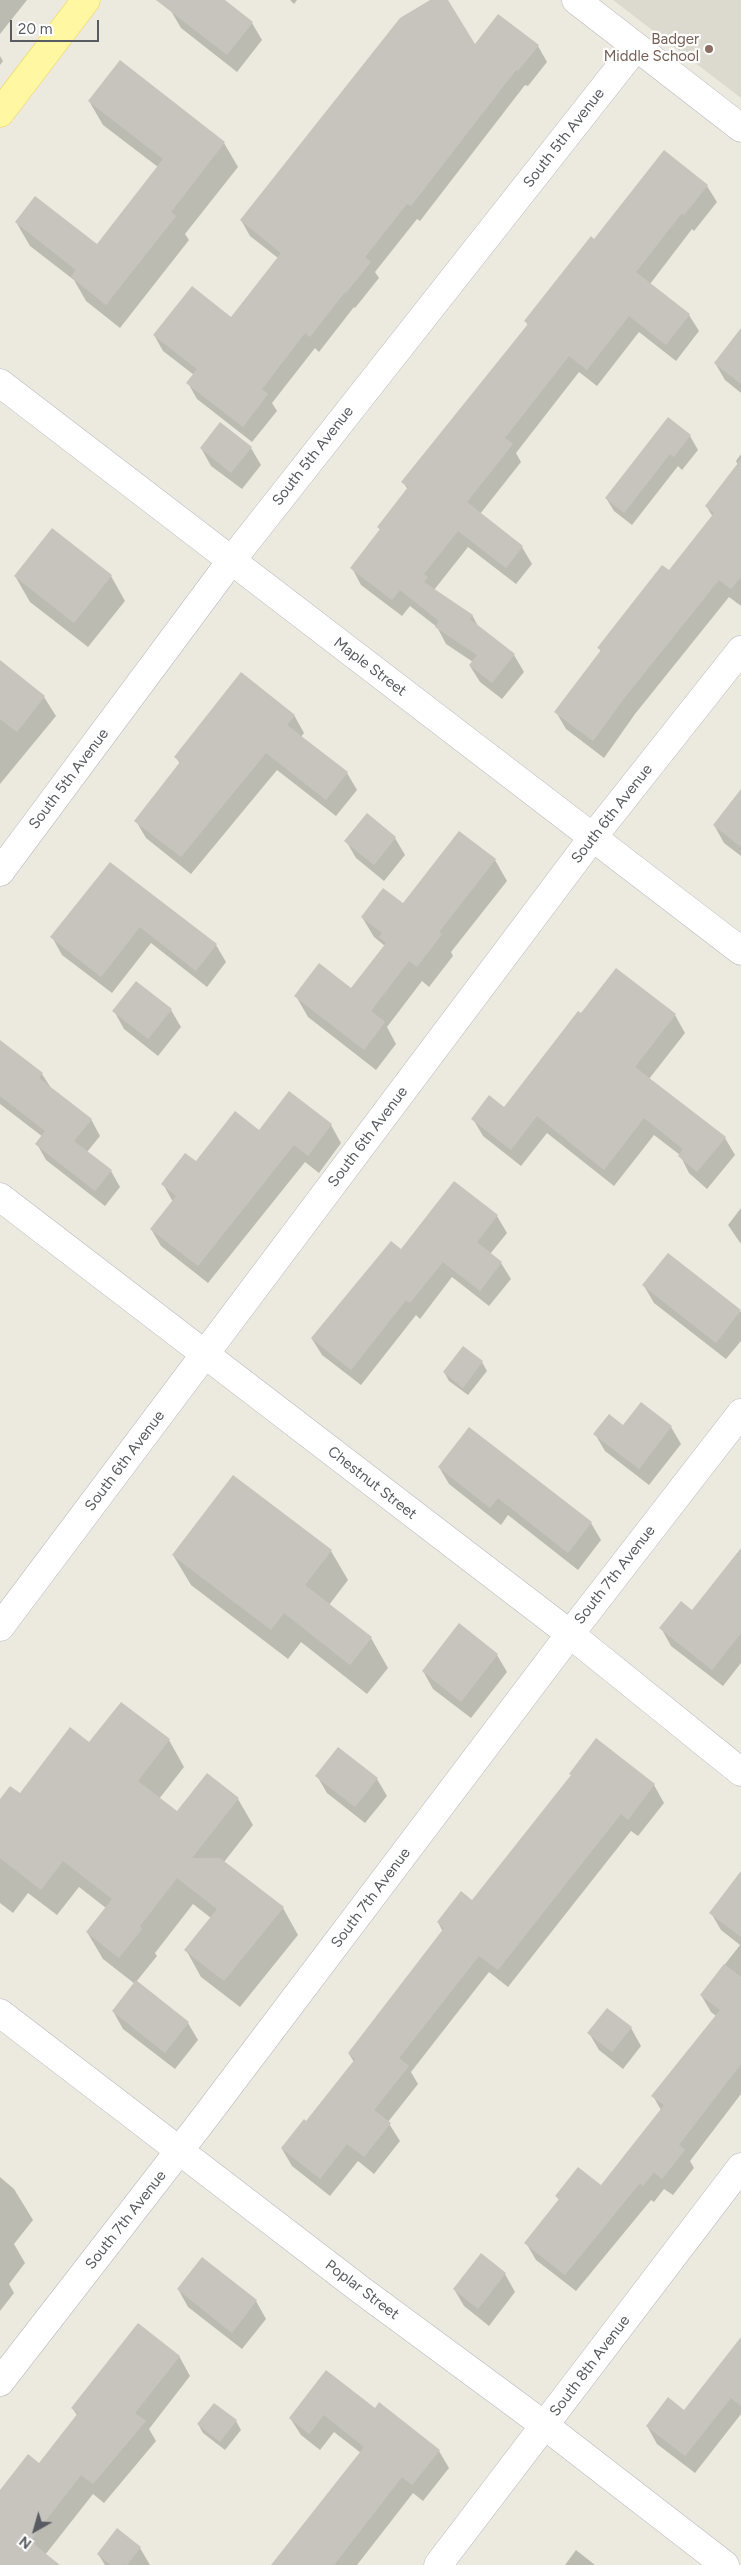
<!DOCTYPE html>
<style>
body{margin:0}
#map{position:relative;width:741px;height:2565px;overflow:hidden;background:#eceadf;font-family:Figtree,sans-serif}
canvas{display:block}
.north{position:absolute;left:10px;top:2505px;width:50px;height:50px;-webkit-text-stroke:4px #fff;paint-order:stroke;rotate:218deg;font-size:14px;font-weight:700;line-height:20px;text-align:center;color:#585b61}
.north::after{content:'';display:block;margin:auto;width:18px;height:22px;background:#585b61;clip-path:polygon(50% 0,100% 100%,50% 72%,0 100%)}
.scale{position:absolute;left:10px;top:20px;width:89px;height:22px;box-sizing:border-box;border:2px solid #585b61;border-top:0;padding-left:6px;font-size:15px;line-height:18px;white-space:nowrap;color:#585b61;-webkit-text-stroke:4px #fff;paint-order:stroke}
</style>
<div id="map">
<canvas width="741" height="2565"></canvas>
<div class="north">N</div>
<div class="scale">20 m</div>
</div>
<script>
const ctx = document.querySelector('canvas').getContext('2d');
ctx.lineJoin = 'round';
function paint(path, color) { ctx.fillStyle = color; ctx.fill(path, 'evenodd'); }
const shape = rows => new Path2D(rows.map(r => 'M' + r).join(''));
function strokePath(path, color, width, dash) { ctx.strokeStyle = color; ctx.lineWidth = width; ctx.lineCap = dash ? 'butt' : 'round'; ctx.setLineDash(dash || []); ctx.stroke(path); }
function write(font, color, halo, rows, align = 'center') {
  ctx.font = font + ' Figtree,sans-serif'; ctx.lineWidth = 4.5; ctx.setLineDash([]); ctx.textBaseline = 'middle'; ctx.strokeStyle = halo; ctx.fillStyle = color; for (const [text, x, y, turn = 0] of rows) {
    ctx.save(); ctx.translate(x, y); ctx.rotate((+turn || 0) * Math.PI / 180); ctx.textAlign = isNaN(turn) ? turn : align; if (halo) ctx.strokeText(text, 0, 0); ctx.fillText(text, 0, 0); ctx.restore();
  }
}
const education = shape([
 [613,0,741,0,741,98]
]);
const shadow = shape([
 [0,0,27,0,0,34],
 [180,0,222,0,252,23,262,40,237,72,181,28,171,11],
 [290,0,297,0,294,4],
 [432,0,446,0,475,46,538,46,547,62,528,86,525,85,420,221,417,219,375,272,379,278,355,308,354,307,319,352,315,348,272,403,277,411,252,442,197,399,188,383,194,375,163,351,154,335,231,318,278,258,250,236,241,220],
 [0,56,3,61,0,65],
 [89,101,224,143,238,167,185,234,189,240,120,328,86,301,74,280,30,246,16,222,97,245,158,167,103,125],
 [707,186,717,202,694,231,692,229,650,284,689,315,699,331,676,361,639,332,597,386,579,372,516,453,521,462,480,514,522,547,532,564,516,584,468,547,434,590,472,615,478,626,514,655,524,672,502,699,480,682,470,666,473,662,446,644,437,627,410,606,402,616,361,585,352,568,381,531,378,527,408,490,403,482,528,326,526,321,595,241],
 [741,340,741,393,725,380,715,363],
 [668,419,690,436,698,450,682,470,678,466,632,525,614,511,606,498],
 [201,448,251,448,261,465,242,489,211,466],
 [741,454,741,606,729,597,635,714,604,758,566,729,556,712,601,652,599,648,669,572,713,517,706,506,738,465,736,461],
 [15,576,111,576,125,601,88,647,30,602],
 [0,662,44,697,56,716,0,784],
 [294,715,304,733,301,737,347,773,357,790,336,816,277,770,191,874,146,838,136,821,180,764,176,757],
 [741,791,741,856,724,843,714,825],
 [395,838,405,855,384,881,356,858,346,841],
 [495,860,507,881,451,952,453,956,429,987,422,981,387,1027,396,1044,376,1070,308,1017,296,996,351,990,385,946,374,937,362,917,403,905],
 [110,863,216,945,226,962,207,987,151,943,112,993,62,955,52,937],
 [171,1010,181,1027,158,1056,124,1029,114,1011],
 [581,1015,675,1015,685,1033,649,1079,725,1138,735,1155,707,1189,689,1173,680,1155,654,1135,614,1186,547,1133,521,1166,483,1136,473,1119,504,1108],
 [0,1041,42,1074,51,1088,91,1119,100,1136,87,1152,111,1171,120,1187,105,1206,46,1160,37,1144,43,1137,0,1104],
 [290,1093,331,1125,341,1143,319,1173,305,1162,208,1283,161,1246,151,1229,173,1202,163,1184,196,1163,259,1132],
 [455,1183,497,1216,507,1233,490,1254,501,1263,511,1279,489,1306,452,1277,420,1319,416,1315,361,1385,322,1355,312,1339,402,1250],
 [741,1208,741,1244,728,1225],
 [668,1255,741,1312,741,1341,726,1359,654,1303,644,1286],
 [482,1362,487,1371,468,1395,449,1381,444,1372],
 [671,1427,681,1444,649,1485,605,1451,595,1434],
 [439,1467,591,1523,601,1540,578,1570,508,1515,501,1525,449,1484],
 [741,1550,741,1663,723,1686,671,1646,661,1628,693,1611],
 [331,1551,348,1580,329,1605,371,1638,388,1668,367,1694,301,1642,288,1659,191,1585,173,1555],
 [459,1625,497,1655,507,1672,471,1718,433,1689,423,1671],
 [169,1740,184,1767,159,1799,177,1813,238,1799,253,1825,224,1862,283,1908,298,1935,240,2007,201,1977,186,1950,211,1918,193,1904,155,1953,157,1956,136,1982,188,2023,198,2040,175,2069,123,2029,113,2011,135,1984,103,1959,87,1932,106,1908,79,1887,57,1915,28,1893,13,1913,0,1903,0,1801,20,1795,90,1744],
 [597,1740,654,1785,664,1803,638,1836,631,1831,508,1987,489,1972,411,2072,418,2084,388,2122,400,2141,374,2174,358,2161,330,2196,292,2166,282,2149,306,2123,354,2062,349,2054,443,1932,438,1922,472,1902,572,1776],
 [317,1776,377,1779,387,1796,365,1823,327,1793],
 [741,1893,741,2094,690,2161,694,2168,673,2195,664,2189,654,2202,651,2200,576,2291,536,2260,526,2243,559,2200,556,2196,602,2187,661,2110,653,2096,716,2016,711,2012,701,1995,740,1945,721,1930,711,1913],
 [631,2028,641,2046,623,2069,599,2050,589,2033],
 [0,2177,14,2189,33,2220,14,2244,25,2263,9,2284,14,2293,0,2311],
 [481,2255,505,2274,515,2292,489,2326,464,2306,454,2289],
 [202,2259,256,2301,266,2319,242,2349,188,2307,178,2289],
 [741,2352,741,2414,695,2473,657,2444,647,2426,684,2412],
 [179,2356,190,2376,149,2429,156,2441,104,2503,93,2494,45,2555,52,2565,0,2565,0,2515,77,2415,72,2408],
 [375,2409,439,2451,449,2468,423,2501,413,2493,357,2565,273,2565,361,2453,334,2432,320,2450,301,2435,290,2418],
 [236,2421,241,2430,225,2450,203,2433,198,2424],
 [117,2530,140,2548,150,2565,105,2565,98,2554],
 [576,2550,595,2565,565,2565]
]);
const building = shape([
 [156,0,225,0,253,22,227,55],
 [430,0,448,0,475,44,498,14,539,45,518,71,516,70,411,206,407,204,365,257,371,262,346,293,345,292,310,337,305,333,262,389,268,394,243,427,186,383,197,369,153,335,192,286,231,317,281,253,240,220,400,18],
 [120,60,225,142,171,212,176,216,106,305,71,277,76,270,15,222,35,196,97,244,163,159,88,101],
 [664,150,708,185,684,215,682,213,636,272,690,314,666,345,629,316,587,370,569,356,505,438,513,444,467,502,523,546,506,568,458,531,424,574,428,577,424,582,473,615,470,619,515,654,492,683,469,665,477,655,435,627,439,621,400,590,392,600,350,568,380,529,377,527,408,487,401,482,528,324,524,321,591,236,594,239],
 [741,328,741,384,714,363],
 [668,417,691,435,674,457,670,454,624,513,605,498],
 [220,422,252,447,231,473,200,448],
 [741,459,741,577,731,589,719,580,626,696,593,741,554,712,601,650,597,648,662,565,669,570,714,513,705,506],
 [52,528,112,575,74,623,14,576],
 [0,660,45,696,17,732,0,719],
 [241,672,295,715,287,725,348,772,326,800,266,753,181,857,134,821,180,762,174,757],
 [741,789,741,847,713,825],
 [367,813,396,837,374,865,344,841],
 [459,831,496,859,439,932,442,934,417,967,409,961,371,1011,385,1022,364,1050,294,996,319,963,351,988,386,943,379,937,382,933,361,917,383,888,403,903],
 [110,862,217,944,196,971,140,927,101,977,50,937],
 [616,968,676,1014,635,1067,726,1137,697,1172,678,1156,683,1149,644,1118,604,1170,537,1116,511,1150,471,1119,489,1095,504,1107,578,1011,581,1013],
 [136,981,172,1009,148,1039,112,1011],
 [0,1040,43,1073,39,1078,92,1119,74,1141,112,1170,95,1191,35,1144,45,1131,0,1096],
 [289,1091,332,1124,308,1156,294,1145,198,1266,150,1229,176,1196,161,1184,185,1153,196,1161,235,1111,259,1130],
 [454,1181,498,1215,477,1242,502,1262,480,1291,443,1262,410,1303,406,1300,351,1370,311,1338,391,1241,401,1249],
 [668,1253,741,1310,716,1343,642,1285],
 [463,1346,483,1361,463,1388,443,1372],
 [641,1402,672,1426,639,1469,593,1434,609,1414,623,1425],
 [469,1427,592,1522,568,1553,498,1498,490,1508,438,1467],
 [233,1475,332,1550,305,1585,372,1637,350,1665,284,1613,271,1630,172,1555],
 [741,1548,741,1633,712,1670,659,1628,681,1601,692,1610],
 [459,1623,498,1654,461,1702,422,1671],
 [121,1702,170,1739,138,1781,177,1811,207,1773,239,1798,192,1858,220,1858,284,1907,224,1981,184,1950,217,1909,177,1878,140,1926,142,1929,119,1958,86,1932,112,1899,63,1861,41,1890,0,1858,0,1799,10,1786,20,1793,70,1727,89,1742],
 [596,1738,655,1784,628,1820,621,1814,498,1970,479,1956,399,2058,409,2066,374,2110,391,2123,364,2157,347,2144,320,2179,281,2148,304,2119,306,2121,355,2059,348,2053,444,1928,437,1922,461,1891,472,1900,571,1775,569,1774],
 [338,1747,378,1778,355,1807,315,1776],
 [741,1871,741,1937,709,1913],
 [724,1964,741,1977,741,2064,679,2145,685,2150,662,2179,654,2172,643,2186,640,2183,565,2275,524,2243,559,2199,555,2196,578,2167,601,2185,664,2105,651,2096,720,2010,700,1995],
 [136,1980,189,2022,165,2053,112,2011],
 [607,2008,632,2027,612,2052,587,2033],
 [481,2253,506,2273,478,2309,453,2289],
 [202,2257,257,2300,232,2333,177,2289],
 [138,2323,180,2356,135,2413,146,2421,93,2484,81,2475,30,2541,60,2565,0,2565,0,2490,28,2454,39,2463,78,2413,71,2408],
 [741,2337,741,2406,731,2398,685,2456,646,2426,668,2397,684,2410],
 [326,2370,375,2408,379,2402,440,2450,412,2485,402,2477,334,2565,271,2565,364,2447,324,2415,309,2434,289,2418],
 [214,2403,237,2420,220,2442,197,2424],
 [117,2528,141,2547,127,2565,111,2565,97,2554]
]);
const minor = shape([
 [576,0,741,128],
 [0,383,741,951],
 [0,872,231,561,636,47],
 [0,1197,570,1634,741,1772],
 [0,1627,593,837,741,650],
 [0,2013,361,2290,544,2425,725,2565],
 [0,2382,203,2120,570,1634,741,1413],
 [438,2565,741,2167]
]);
const major = shape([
 [0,113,86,0]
]);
const markers = [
 [709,49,5,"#8d6e63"]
];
const educationNames = [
 ["Badger",699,40],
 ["Middle School",699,57]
];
const streetNames = [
 ["South 5th Avenue",564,138,-52],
 ["South 5th Avenue",313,456,-52],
 ["Maple Street",370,667,37],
 ["South 5th Avenue",69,779,-53],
 ["South 6th Avenue",612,814,-52],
 ["South 6th Avenue",368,1137,-53],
 ["South 6th Avenue",125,1461,-53],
 ["Chestnut Street",372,1483,38],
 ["South 7th Avenue",615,1575,-52],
 ["South 7th Avenue",371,1898,-53],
 ["South 7th Avenue",126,2220,-52],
 ["Poplar Street",362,2290,37],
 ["South 8th Avenue",590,2366,-53]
];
paint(education, '#dcd9ce');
paint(shadow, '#0003');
paint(building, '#c7c4bd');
strokePath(minor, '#b7b9bf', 29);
strokePath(major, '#f2d152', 29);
strokePath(minor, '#fff', 28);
strokePath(major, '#fff7a1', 28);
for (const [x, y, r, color] of markers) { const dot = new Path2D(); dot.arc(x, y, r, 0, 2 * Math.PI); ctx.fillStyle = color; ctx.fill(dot); strokePath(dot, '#fff', 2); }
write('15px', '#785e54', '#fff', educationNames, 'right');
write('15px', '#585b61', '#fff', streetNames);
</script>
